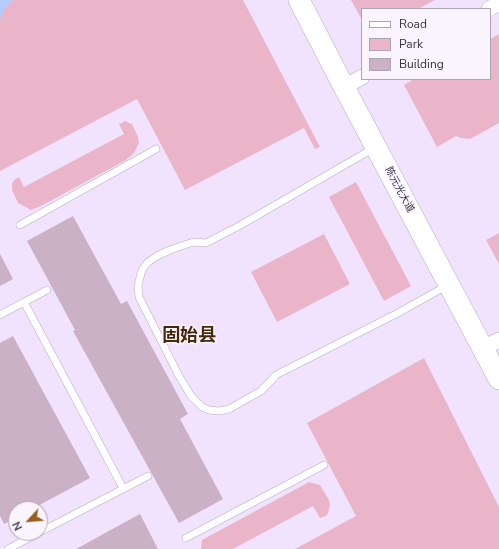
<!DOCTYPE html>
<meta charset="utf-8">
<style>
body{margin:0}
#map{position:relative;width:499px;height:549px;overflow:hidden;background:#f1e3fe;font-family:"Nunito Sans",sans-serif}
canvas{display:block}
.legend{position:absolute;left:361px;top:8px;width:130px;height:72px;box-sizing:border-box;background:#faf4ff;border:1px solid #aca6b1;margin:0;padding:5px 7px;list-style:none;font-size:12px;color:#37323c}
.legend li{display:flex;align-items:center;gap:8px;height:20px}
.legend b{width:20px;border:1px solid #aca6b1}
.north{position:absolute;left:8px;top:501px;width:40px;height:40px;box-sizing:border-box;background:#faf4ff;border:1px solid #aca6b1;border-radius:50%;rotate:244deg;font-size:11px;font-weight:700;line-height:16px;text-align:center;color:#37323c}
.north::after{content:'';display:block;margin:auto;width:14px;height:18px;background:#975d1b;clip-path:polygon(50% 0,100% 100%,50% 72%,0 100%)}
</style>
<div id="map">
<canvas width="499" height="549"></canvas>
<ul class="legend">
<li><b style="height:5px;background:#fff"></b>Road</li>
<li><b style="height:11px;background:#ebb5c9"></b>Park</li>
<li><b style="height:11px;background:#cab1c5"></b>Building</li>
</ul>
<div class="north">N</div>
</div>
<script>
const ctx = document.querySelector('canvas').getContext('2d');
ctx.lineJoin = 'round';
function paint(path, color) { ctx.fillStyle = color; ctx.fill(path, 'evenodd'); }
const shape = rows => new Path2D(rows.map(r => 'M' + r).join(''));
function strokePath(path, color, width, dash) { ctx.strokeStyle = color; ctx.lineWidth = width; ctx.lineCap = dash ? 'butt' : 'round'; ctx.setLineDash(dash || []); ctx.stroke(path); }
function write(font, color, halo, rows, align = 'center') {
  ctx.font = font + ' "Nunito Sans","Noto Sans SC",sans-serif'; ctx.lineWidth = 3; ctx.setLineDash([]); ctx.textBaseline = 'middle'; ctx.strokeStyle = halo; ctx.fillStyle = color; for (const [text, x, y, turn = 0] of rows) {
    ctx.save(); ctx.translate(x, y); ctx.rotate((+turn || 0) * Math.PI / 180); ctx.textAlign = isNaN(turn) ? turn : align; if (halo) ctx.strokeText(text, 0, 0); ctx.fillText(text, 0, 0); ctx.restore();
  }
}
const green = shape([
 [0,0,243,0,320,147,315,149,304,128,185,190,137,99,0,171],
 [351,0,435,0,418,9,362,9,362,20],
 [499,34,499,123,470,139,461,138,456,136,437,147,404,85,414,79,490,79,490,39],
 [125,121,132,124,138,137,139,143,134,153,126,160,41,206,31,210,18,203,12,190,12,184,14,180,19,177,24,187,124,134,119,124],
 [356,182,411,286,384,301,329,197],
 [499,233,499,264,486,240],
 [324,234,350,284,277,322,251,272],
 [424,358,499,507,499,549,295,549,356,516,307,423],
 [309,482,320,485,329,500,330,505,328,513,326,516,320,518,313,506,233,549,201,549,202,540]
]);
const water = shape([
 [0,0,13,0,5,8,0,19]
]);
const building = shape([
 [73,216,121,304,127,301,188,414,180,419,223,499,179,523,73,331,75,330,27,241],
 [0,254,13,279,0,286],
 [13,336,90,478,32,509,16,509,16,518,4,524,0,516,0,343],
 [140,514,158,549,76,549]
]);
const lane = shape([
 [374,148,239,226,206,243,194,242,187,244,170,250,157,256,147,263,142,270,140,277,138,286,139,297,179,376,191,396,202,407,209,410,219,411,229,409,261,391,276,375,398,313,448,285],
 [20,225,156,149],
 [24,302,123,488],
 [0,315,47,290],
 [40,532,148,476],
 [186,538,324,465],
 [8,549,38,533]
]);
const street = shape([
 [489,9,499,3],
 [344,87,362,77],
 [483,348,499,340]
]);
const secondary = shape([
 [299,0,344,87,499,379]
]);
const streetNames = [
 ["陈元光大道",399,190,62]
];
const townNames = [
 ["固始县",189,337]
];
paint(green, '#ebb5c9');
paint(water, '#b4ccfb');
paint(building, '#cab1c5');
strokePath(lane, '#b7aac3', 8);
strokePath(street, '#b7aac3', 16);
strokePath(secondary, '#b7aac3', 22);
strokePath(lane, '#fff', 7);
strokePath(street, '#fff', 15);
strokePath(secondary, '#fff', 21);
write('10px', '#37323c', '#faf4ff', streetNames);
write('bold 18px', '#442809', '#faf4ff', townNames);
</script>
